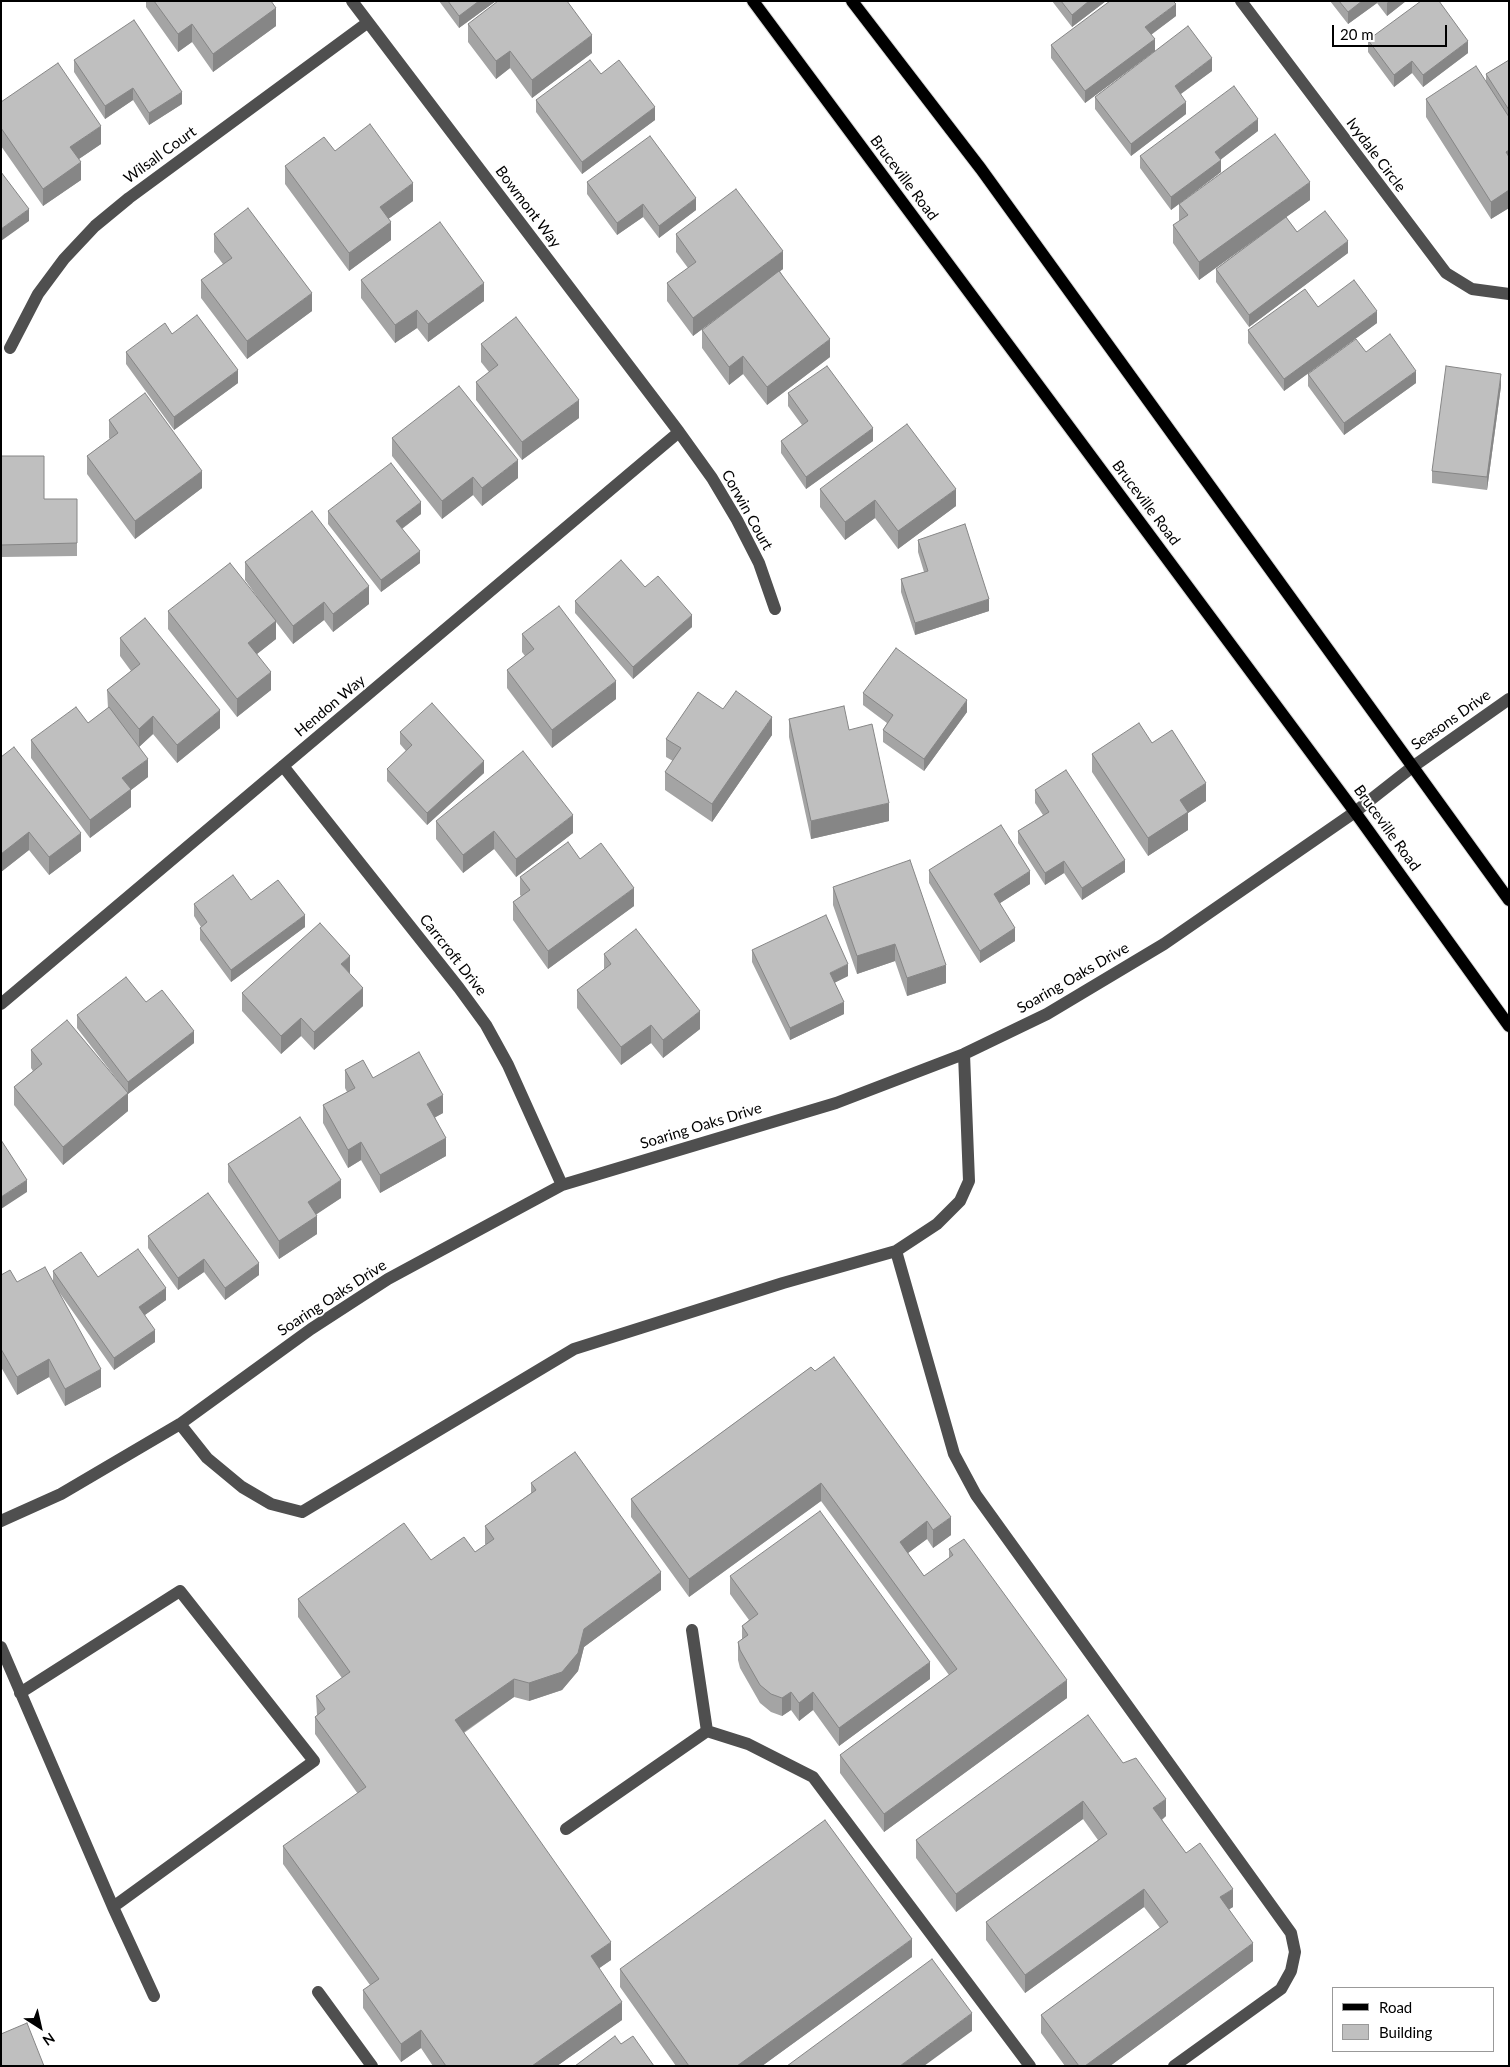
<!DOCTYPE html>
<style>
body{margin:0}
#map{position:relative;width:1510px;height:2067px;overflow:hidden;background:#fff;font-family:Lato,sans-serif}
canvas{display:block}
.frame{position:absolute;inset:0;border:2px solid #000;pointer-events:none}
.legend{position:absolute;left:1332px;top:1987px;width:162px;height:65px;box-sizing:border-box;background:#fff;border:1px solid #999;margin:0;padding:6px 9px;list-style:none;font-size:15px;color:#000}
.legend li{display:flex;align-items:center;gap:10px;height:25px}
.legend b{width:25px;border:1px solid #999}
.north{position:absolute;left:15px;top:2002px;width:50px;height:50px;-webkit-text-stroke:4px #fff;paint-order:stroke;rotate:145deg;font-size:14px;font-weight:700;line-height:20px;text-align:center;color:#000}
.north::after{content:'';display:block;margin:auto;width:18px;height:22px;background:#000;clip-path:polygon(50% 0,100% 100%,50% 72%,0 100%)}
.scale{position:absolute;left:1332px;top:25px;width:115px;height:22px;box-sizing:border-box;border:2px solid #000;border-top:0;padding-left:6px;font-size:15px;line-height:18px;white-space:nowrap;color:#000;-webkit-text-stroke:4px #fff;paint-order:stroke}
</style>
<div id="map">
<canvas width="1510" height="2067"></canvas>
<div class="frame"></div>
<ul class="legend">
<li><b style="height:6px;background:#000"></b>Road</li>
<li><b style="height:14px;background:#bfbfbf"></b>Building</li>
</ul>
<div class="north">N</div>
<div class="scale">20 m</div>
</div>
<script>
const ctx = document.querySelector('canvas').getContext('2d');
ctx.lineJoin = 'round';
const shape = rows => new Path2D(rows.map(r => 'M' + r).join(''));
function strokePath(path, color, width, dash) { ctx.strokeStyle = color; ctx.lineWidth = width; ctx.lineCap = dash ? 'butt' : 'round'; ctx.setLineDash(dash || []); ctx.stroke(path); }
function paint(path, color) { ctx.fillStyle = color; ctx.fill(path, 'evenodd'); }
function write(font, color, halo, rows, align = 'center') {
  ctx.font = font + ' Lato,sans-serif'; ctx.lineWidth = 4; ctx.setLineDash([]); ctx.textBaseline = 'middle'; ctx.strokeStyle = halo; ctx.fillStyle = color; for (const [text, x, y, turn = 0] of rows) {
    ctx.save(); ctx.translate(x, y); ctx.rotate((+turn || 0) * Math.PI / 180); ctx.textAlign = isNaN(turn) ? turn : align; if (halo) ctx.strokeText(text, 0, 0); ctx.fillText(text, 0, 0); ctx.restore();
  }
}
const minor = shape([
 [352,1,679,432,712,478,737,520,759,563,775,609],
 [1241,1,1446,273,1472,289,1509,294],
 [10,348,38,294,64,259,95,226,129,198,367,23],
 [283,766,459,988,486,1025,508,1065,562,1185],
 [1,1004,679,432],
 [896,1251,954,1454,976,1495,1291,1933,1295,1952,1291,1971,1281,1989,1174,2066],
 [180,1424,207,1458,242,1487,271,1504,302,1512,574,1349,783,1283,896,1251,937,1224,960,1201,969,1181,964,1054],
 [1,1521,61,1494,180,1424,311,1329,388,1279,562,1185,836,1103,964,1054,1047,1014,1164,944,1355,812,1411,768,1509,699],
 [692,1630,707,1731],
 [1,1647,113,1907,154,1996],
 [20,1693,180,1591,314,1761,113,1907],
 [566,1829,707,1731,748,1744,813,1777,1030,2066],
 [318,1992,372,2066]
]);
const major = shape([
 [753,1,1355,812,1509,1026],
 [852,1,981,169,1509,900]
]);
const wall = shape([
 [146,1,271,1,276,26,213,72,192,42,178,52,146,7],
 [439,1,496,1,459,28],
 [1052,1,1106,1,1072,27],
 [1330,1,1406,1,1387,16,1377,3,1348,24],
 [1176,16,1151,35,1155,51,1085,103,1051,58,1051,45],
 [468,24,592,53,532,98,510,68,496,79,468,42],
 [1368,40,1468,53,1423,87,1412,73,1394,87,1368,52],
 [74,60,182,104,149,125,133,100,105,119,74,72],
 [1509,60,1509,208,1491,219,1426,117,1426,99,1486,82,1486,74],
 [1212,71,1181,94,1186,114,1131,156,1095,109,1095,97],
 [601,74,655,120,582,174,536,112,536,100],
 [1,102,101,144,79,159,81,180,43,206,1,146],
 [1258,131,1221,159,1221,172,1171,210,1140,168,1140,156],
 [335,151,413,201,388,219,391,240,349,271,285,184,285,166],
 [587,182,696,210,659,238,643,217,617,235,587,194],
 [1310,200,1286,217,1297,232,1348,253,1249,327,1216,282,1216,269,1272,227,1199,280,1173,243,1173,225,1179,222,1179,204],
 [214,234,312,311,247,359,201,298,201,280,223,264,214,252],
 [676,234,783,269,780,271,830,357,767,405,743,374,729,385,702,348,702,330,767,280,693,336,667,301,667,283,688,268,676,252],
 [361,280,484,301,428,342,417,328,395,343,361,298],
 [1318,307,1377,323,1284,391,1248,343,1248,330],
 [172,334,238,383,174,430,126,364,126,352],
 [481,344,579,418,522,460,476,400,476,382,489,372,481,362],
 [1366,352,1416,383,1344,435,1308,386,1308,374],
 [1501,386,1487,490,1432,483,1432,471],
 [788,393,873,441,806,489,781,453,781,441,802,425,788,406],
 [109,420,202,488,135,539,87,474,87,456,110,439,109,438],
 [392,438,518,478,482,506,473,495,442,519,392,456],
 [1,456,44,499,77,499,77,556,1,557],
 [820,489,956,506,898,549,875,518,845,540,820,507],
 [328,511,421,514,402,529,420,563,381,592,328,524],
 [918,540,989,611,915,635,901,592,901,579,924,572,918,552],
 [245,562,369,604,333,632,324,620,293,644,276,622,276,639,257,654,271,690,237,717,168,629,168,611,263,605,245,580],
 [575,601,692,627,633,679,575,613],
 [522,634,616,699,552,748,507,688,507,670,525,656,522,652],
 [120,638,220,728,177,763,153,734,139,747,130,735,148,777,131,790,131,807,90,838,31,758,31,740,88,723,108,708,107,690,131,671,120,656],
 [863,693,967,712,924,771,883,742,883,730,887,723,863,705],
 [723,709,772,735,712,822,665,790,665,772,673,761,666,757,666,739],
 [789,719,849,730,889,821,811,839,789,737],
 [400,732,484,773,427,825,387,781,387,769,406,751,400,744],
 [1152,743,1206,801,1188,813,1188,830,1148,856,1092,772,1092,754],
 [1,757,81,851,49,875,29,850,1,872],
 [1035,790,1125,872,1082,900,1064,873,1045,885,1018,843,1018,831,1043,815,1035,803],
 [436,821,573,833,516,877,494,849,463,873,436,839],
 [929,870,1030,884,1000,903,1015,941,980,963,929,883],
 [520,877,634,906,548,969,513,920,513,902,521,896,520,895],
 [833,887,946,983,907,996,895,961,857,974,833,905],
 [194,904,305,927,231,982,200,940,200,928,201,927,194,916],
 [752,950,848,976,834,983,844,1014,790,1040,752,962],
 [604,954,700,1029,663,1058,651,1043,621,1065,577,1008,577,990,604,970],
 [350,974,363,1006,314,1050,301,1036,281,1054,242,1011,242,993],
 [146,1002,194,1043,128,1094,128,1111,63,1165,14,1105,14,1087,33,1071,31,1068,31,1050,122,1086,77,1028,77,1015],
 [345,1070,373,1078,443,1113,435,1117,446,1156,380,1193,361,1160,348,1168,323,1123,323,1105,347,1092,345,1088],
 [228,1164,341,1198,316,1214,317,1234,279,1259,228,1182],
 [148,1236,259,1275,225,1300,204,1272,178,1290,148,1248],
 [53,1271,98,1277,166,1300,145,1315,155,1342,114,1370,59,1292,101,1387,65,1406,49,1377,17,1395,1,1367,1,1275,17,1282,53,1281],
 [811,1367,951,1535,933,1548,927,1539,908,1553,924,1576,949,1558,949,1549,1067,1698,884,1832,840,1773,840,1755,949,1675,821,1501,689,1597,631,1517,631,1499],
 [531,1483,661,1590,584,1647,578,1671,562,1690,529,1701,514,1697,464,1733,611,1960,599,1968,622,2020,557,2066,433,2066,421,2048,401,2062,363,2008,363,1990,370,1985,283,1864,283,1846,358,1794,315,1734,315,1717,317,1715,316,1696,342,1678,298,1617,298,1599,431,1560,475,1552,486,1545,485,1544,485,1526,531,1493],
 [730,1576,930,1679,839,1746,813,1710,799,1721,791,1710,782,1716,771,1712,760,1703,740,1668,738,1660,738,1642,742,1640,742,1626,749,1620,730,1594],
 [1123,1763,1166,1816,1162,1820,1186,1853,1233,1907,1229,1909,1253,1961,1110,2066,1065,2066,1041,2033,1041,2015,1160,1928,1144,1907,1025,1993,986,1940,986,1922,1098,1840,1083,1819,956,1912,916,1858,916,1840],
 [912,1957,762,2066,676,2066,620,1987,620,1969]
]);
const shadedWall = shape([
 [479,1,496,1,459,28,459,16],
 [1089,1,1106,1,1072,27,1072,15],
 [1362,1,1377,1,1377,3,1348,24,1348,12],
 [1389,1,1406,1,1387,16,1387,3],
 [1176,4,1176,16,1145,39,1145,27],
 [276,8,276,26,213,72,213,54],
 [192,24,192,42,178,52,178,34],
 [592,35,592,53,532,98,532,80],
 [1155,39,1155,51,1085,103,1085,91],
 [1468,41,1468,53,1423,87,1423,75],
 [510,51,510,68,496,79,496,61],
 [1212,58,1212,71,1175,98,1175,86],
 [1412,61,1412,73,1394,87,1394,75],
 [133,88,133,100,105,119,105,106],
 [182,92,182,104,149,125,149,113],
 [1186,102,1186,114,1131,156,1131,144],
 [655,107,655,120,582,174,582,162],
 [1258,119,1258,131,1215,164,1215,152],
 [101,126,101,144,70,165,70,147],
 [1509,150,1509,168,1506,152],
 [1221,160,1221,172,1171,210,1171,197],
 [81,162,81,180,43,206,43,189],
 [1310,182,1310,200,1199,280,1199,262],
 [413,183,413,201,380,225,380,207],
 [1509,190,1509,208,1491,219,1491,202],
 [696,198,696,210,659,238,659,226],
 [643,204,643,217,617,235,617,223],
 [29,209,29,221,1,241,1,229],
 [391,222,391,240,349,271,349,253],
 [1348,241,1348,253,1249,327,1249,315],
 [783,251,783,269,693,336,693,318],
 [484,283,484,301,428,342,428,324],
 [312,293,312,311,247,359,247,341],
 [417,310,417,328,395,343,395,325],
 [1377,311,1377,323,1284,391,1284,379],
 [830,339,830,357,767,405,767,387],
 [743,356,743,374,729,385,729,367],
 [238,370,238,383,174,430,174,417],
 [1416,371,1416,383,1344,435,1344,423],
 [1501,374,1501,386,1487,490,1487,477],
 [579,400,579,418,522,460,522,442],
 [873,428,873,441,806,489,806,477],
 [518,460,518,478,482,506,482,488],
 [202,471,202,488,135,539,135,521],
 [473,477,473,495,442,519,442,501],
 [956,489,956,506,898,549,898,531],
 [875,500,875,518,845,540,845,522],
 [421,502,421,514,396,533,396,521],
 [420,551,420,563,381,592,381,580],
 [369,586,369,604,333,632,333,614],
 [989,599,989,611,915,635,915,623],
 [324,602,324,620,293,644,293,626],
 [692,615,692,627,633,679,633,667],
 [276,621,276,639,248,661,248,643],
 [271,672,271,690,237,717,237,699],
 [616,681,616,699,552,748,552,730],
 [967,700,967,712,924,771,924,759],
 [220,710,220,728,177,763,177,745],
 [153,716,153,734,139,747,139,729],
 [772,717,772,735,712,822,712,804],
 [148,759,148,777,131,790,131,807,90,838,90,820,122,778],
 [484,761,484,773,427,825,427,813],
 [1206,783,1206,801,1188,813,1188,830,1148,856,1148,838,1180,800],
 [889,803,889,821,811,839,811,821],
 [573,815,573,833,516,877,516,859],
 [494,831,494,849,463,873,463,855],
 [29,832,29,850,1,872,1,854],
 [81,833,81,851,49,875,49,857],
 [1125,860,1125,872,1082,900,1082,888],
 [1064,861,1064,873,1045,885,1045,873],
 [1030,871,1030,884,994,907,994,894],
 [634,888,634,906,548,969,548,951],
 [305,915,305,927,231,982,231,970],
 [1015,928,1015,941,980,963,980,951],
 [895,944,895,961,857,974,857,956],
 [350,956,350,974,341,964],
 [848,964,848,976,830,985,830,973],
 [946,965,946,983,907,996,907,978],
 [363,988,363,1006,314,1050,314,1032],
 [844,1002,844,1014,790,1040,790,1028],
 [700,1011,700,1029,663,1058,663,1040],
 [301,1018,301,1036,281,1054,281,1036],
 [651,1025,651,1043,621,1065,621,1047],
 [194,1031,194,1043,128,1094,128,1082],
 [128,1093,128,1111,63,1165,63,1147],
 [443,1095,443,1113,427,1122,427,1104],
 [446,1138,446,1156,380,1193,380,1175],
 [361,1142,361,1160,348,1168,348,1150],
 [27,1180,27,1192,1,1209,1,1197],
 [341,1180,341,1198,308,1220,308,1202],
 [317,1216,317,1234,279,1259,279,1241],
 [204,1259,204,1272,178,1290,178,1278],
 [259,1263,259,1275,225,1300,225,1288],
 [166,1288,166,1300,139,1319,139,1307],
 [155,1330,155,1342,114,1370,114,1358],
 [49,1359,49,1377,17,1395,17,1377],
 [101,1369,101,1387,65,1406,65,1389],
 [821,1483,821,1501,689,1597,689,1579],
 [951,1517,951,1535,933,1548,933,1530],
 [927,1521,927,1539,900,1559,900,1542],
 [661,1572,661,1590,584,1647,578,1671,562,1690,529,1701,529,1683,584,1629],
 [930,1662,930,1679,839,1746,839,1728],
 [514,1679,514,1697,455,1738,455,1720],
 [1067,1680,1067,1698,884,1832,884,1814],
 [791,1692,791,1710,782,1716,782,1698],
 [813,1692,813,1710,799,1721,799,1703],
 [1166,1799,1166,1816,1153,1826,1153,1808],
 [1083,1801,1083,1819,956,1912,956,1894],
 [1144,1889,1144,1907,1025,1993,1025,1975],
 [1233,1889,1233,1907,1220,1915,1220,1897],
 [912,1939,912,1957,762,2066,737,2066],
 [611,1942,611,1960,591,1974,591,1956],
 [1253,1943,1253,1961,1110,2066,1085,2066],
 [622,2002,622,2020,557,2066,532,2066],
 [972,2013,972,2031,924,2066,900,2066],
 [421,2030,421,2048,401,2062,401,2044]
]);
const building = shape([
 [154,1,271,1,276,8,213,54,192,24,178,34,154,1],
 [448,1,479,1,459,16,448,1],
 [498,1,567,1,592,35,532,80,510,51,496,61,468,24,498,1],
 [1061,1,1089,1,1072,15,1061,1],
 [1110,1,1173,1,1176,4,1145,27,1155,39,1085,91,1051,45,1110,1],
 [1339,1,1362,1,1348,12,1339,1],
 [1421,1,1439,1,1468,41,1423,75,1412,61,1394,75,1368,40,1421,1],
 [134,20,182,92,149,113,133,88,105,106,74,60,134,20],
 [1188,26,1212,58,1175,86,1186,102,1131,144,1095,97,1188,26],
 [590,60,601,74,619,60,655,107,582,162,536,100,590,60],
 [1509,60,1509,110,1486,74,1509,60],
 [58,63,101,126,70,147,81,162,43,189,1,128,1,102,58,63],
 [1476,66,1509,117,1509,150,1506,152,1509,157,1509,190,1491,202,1426,99,1476,66],
 [1234,86,1258,119,1215,152,1221,160,1171,197,1140,156,1234,86],
 [370,124,413,183,380,207,391,222,349,253,285,166,324,137,335,151,370,124],
 [1275,134,1310,182,1199,262,1173,225,1188,215,1179,204,1275,134],
 [650,136,696,198,659,226,643,204,617,223,587,182,650,136],
 [1,172,29,209,1,229,1,172],
 [736,189,783,251,693,318,667,283,696,262,676,234,736,189],
 [248,208,312,293,247,341,201,280,232,258,214,234,248,208],
 [1325,211,1348,241,1249,315,1216,269,1286,217,1297,232,1325,211],
 [440,222,484,283,428,324,417,310,395,325,361,280,440,222],
 [779,271,830,339,767,387,743,356,729,367,702,330,779,271],
 [1354,280,1377,311,1284,379,1248,330,1305,289,1318,307,1354,280],
 [197,315,238,370,174,417,126,352,165,323,172,334,197,315],
 [516,317,579,400,522,442,476,382,498,365,481,344,516,317],
 [1390,334,1416,371,1344,423,1308,374,1356,339,1366,352,1390,334],
 [827,366,873,428,806,477,781,441,808,421,788,393,827,366],
 [1446,366,1501,374,1487,477,1432,471,1446,366],
 [459,386,518,460,482,488,473,477,442,501,392,438,459,386],
 [145,393,202,471,135,521,87,456,118,433,109,420,145,393],
 [907,424,956,489,898,531,875,500,845,522,820,489,907,424],
 [1,456,44,456,44,499,77,499,77,543,1,545,1,456],
 [391,463,421,502,396,521,420,551,381,580,328,511,391,463],
 [312,511,369,586,333,614,324,602,293,626,245,562,312,511],
 [965,524,989,599,915,623,901,579,928,571,918,540,965,524],
 [621,560,645,587,658,576,692,615,633,667,575,601,621,560],
 [230,563,276,621,248,643,271,672,237,699,168,611,230,563],
 [559,606,616,681,552,730,507,670,534,649,522,634,559,606],
 [145,618,220,710,177,745,153,716,139,729,107,690,140,664,120,638,145,618],
 [896,648,967,700,924,759,883,730,893,715,863,693,896,648],
 [736,691,772,717,712,804,665,772,681,748,666,739,698,692,723,709,736,691],
 [432,703,484,761,427,813,387,769,412,745,400,732,432,703],
 [844,706,849,730,872,724,889,803,811,821,789,719,844,706],
 [76,707,88,723,109,707,148,759,122,778,131,789,90,820,31,740,76,707],
 [1139,723,1152,743,1172,730,1206,783,1180,800,1188,812,1148,838,1092,754,1139,723],
 [14,747,81,833,49,857,29,832,1,854,1,757,14,747],
 [523,751,573,815,516,859,494,831,463,855,436,821,523,751],
 [1066,770,1125,860,1082,888,1064,861,1045,873,1018,831,1049,812,1035,790,1066,770],
 [1001,825,1030,871,994,894,1015,928,980,951,929,870,1001,825],
 [568,842,580,859,601,843,634,888,548,951,513,902,530,890,520,877,568,842],
 [910,860,946,965,907,978,895,944,857,956,833,887,910,860],
 [233,875,251,900,278,880,305,915,231,970,200,928,207,922,194,904,233,875],
 [826,915,848,964,830,973,844,1002,790,1028,752,950,826,915],
 [320,923,350,956,341,964,363,988,314,1032,301,1018,281,1036,242,993,320,923],
 [636,929,700,1011,663,1040,651,1025,621,1047,577,990,611,964,604,954,636,929],
 [126,977,146,1002,162,990,194,1031,128,1082,77,1015,126,977],
 [67,1020,128,1093,63,1147,14,1087,42,1064,31,1050,67,1020],
 [419,1052,443,1095,427,1104,446,1138,380,1175,361,1142,348,1150,323,1105,355,1088,345,1070,363,1060,373,1078,419,1052],
 [300,1117,341,1180,308,1202,317,1216,279,1241,228,1164,300,1117],
 [1,1140,27,1180,1,1197,1,1140],
 [208,1193,259,1263,225,1288,204,1259,178,1278,148,1236,208,1193],
 [138,1249,166,1288,139,1307,155,1330,114,1358,53,1271,81,1252,98,1277,138,1249],
 [45,1267,101,1369,65,1389,49,1359,17,1377,1,1349,1,1275,10,1270,17,1282,45,1267],
 [834,1357,951,1517,933,1530,927,1521,900,1542,924,1576,953,1555,949,1549,964,1539,1067,1680,884,1814,840,1755,957,1669,821,1483,689,1579,631,1499,811,1367,815,1371,834,1357],
 [575,1452,661,1572,584,1629,578,1653,562,1672,529,1683,514,1679,455,1720,611,1942,591,1956,622,2002,532,2066,446,2066,421,2030,401,2044,363,1990,379,1979,283,1846,366,1787,315,1717,325,1709,316,1696,350,1672,298,1599,404,1523,431,1560,464,1537,475,1552,494,1539,485,1526,536,1490,531,1483,575,1452],
 [820,1511,930,1662,839,1728,813,1692,799,1703,791,1692,782,1698,771,1694,760,1685,740,1650,738,1642,748,1635,742,1626,758,1614,730,1576,820,1511],
 [1088,1715,1123,1763,1136,1758,1166,1799,1153,1808,1186,1853,1200,1843,1233,1889,1220,1897,1253,1943,1085,2066,1079,2066,1041,2015,1168,1922,1144,1889,1025,1975,986,1922,1107,1834,1083,1801,956,1894,916,1840,1088,1715],
 [825,1820,912,1939,737,2066,689,2066,620,1969,825,1820],
 [932,1959,972,2013,900,2066,787,2066,932,1959],
 [27,2023,44,2066,1,2066,1,2034,27,2023],
 [615,2036,621,2044,633,2036,654,2066,575,2066,615,2036]
]);
const streetNames = [
 ["Wilsall Court",160,155,-36],
 ["Ivydale Circle",1376,155,53],
 ["Bruceville Road",904,178,53],
 ["Bowmont Way",528,207,53],
 ["Bruceville Road",1146,503,53],
 ["Corwin Court",747,510,61],
 ["Hendon Way",330,706,-40],
 ["Seasons Drive",1451,720,-35],
 ["Bruceville Road",1387,828,54],
 ["Carrcroft Drive",453,955,52],
 ["Soaring Oaks Drive",1073,978,-30],
 ["Soaring Oaks Drive",701,1126,-17],
 ["Soaring Oaks Drive",332,1298,-33]
];
strokePath(major, '#dbdbdb', 14);
strokePath(minor, '#4f4f4f', 12);
strokePath(major, '#000', 12);
paint(wall, '#a4a4a4');
paint(shadedWall, '#868686');
paint(building, '#bfbfbf');
strokePath(building, '#868686', 1);
write('15px', '#000', '#fff', streetNames);
</script>
